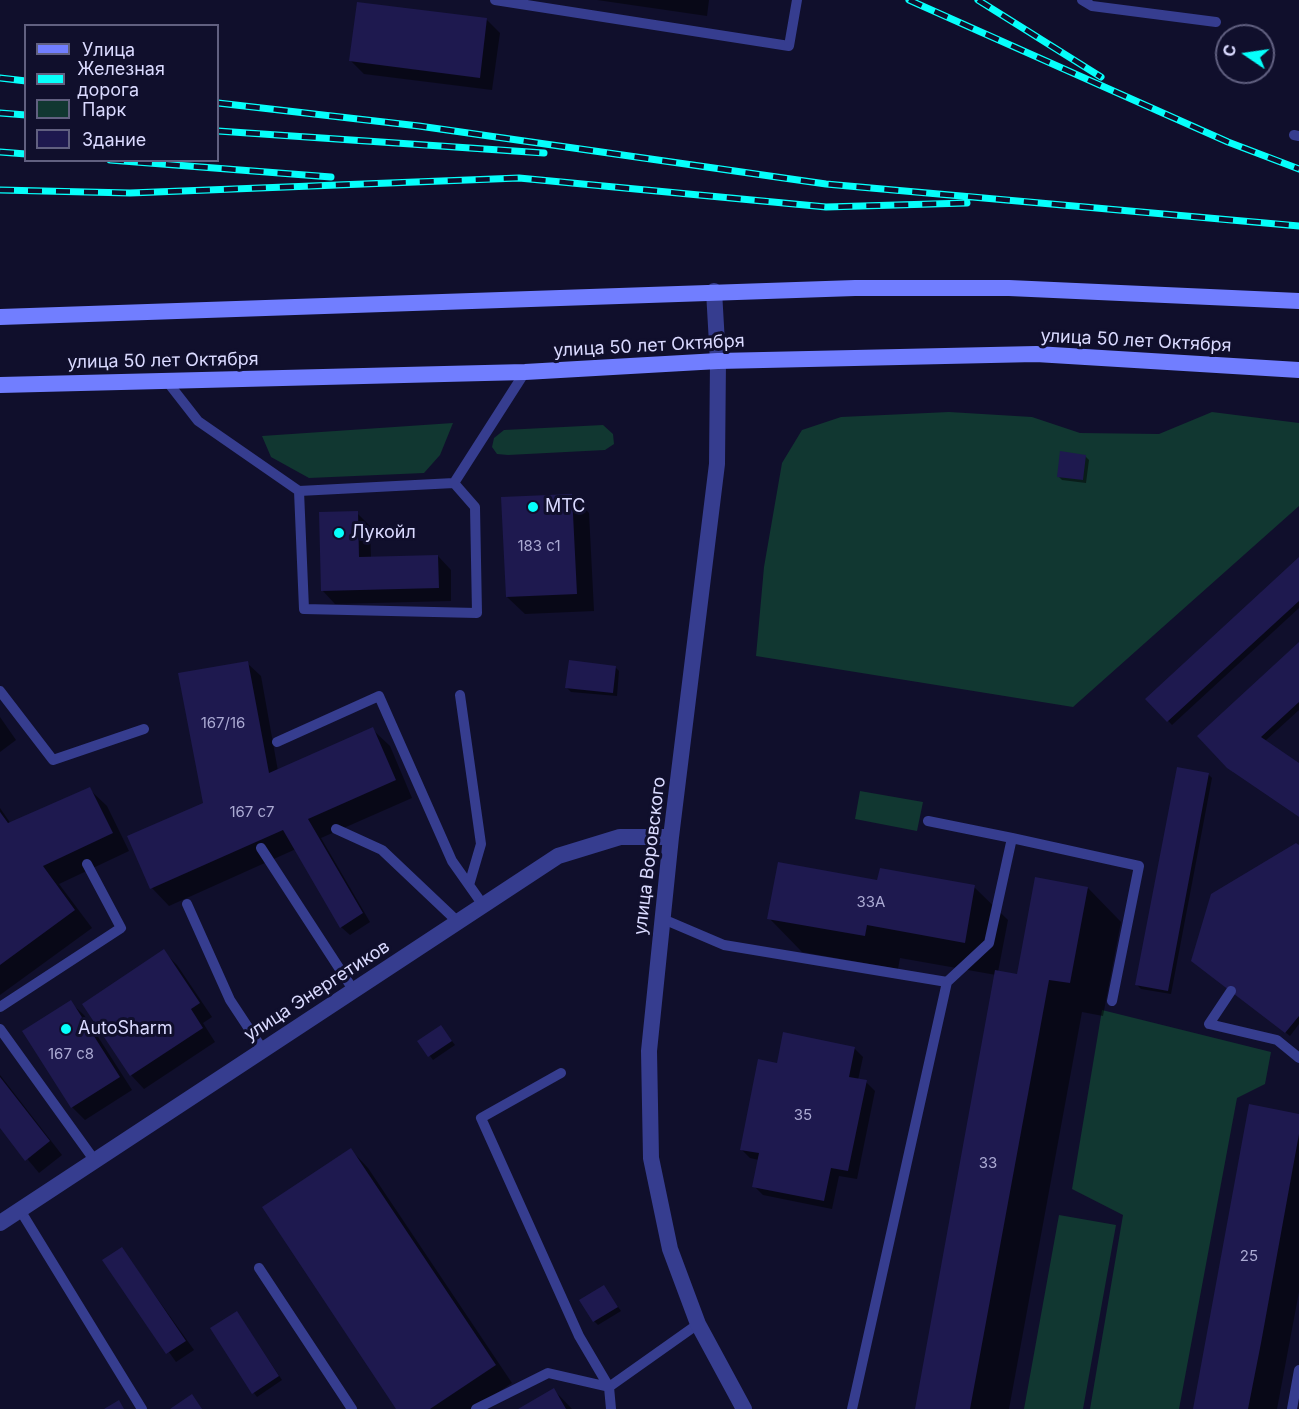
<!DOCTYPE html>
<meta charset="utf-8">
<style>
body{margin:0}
#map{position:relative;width:1299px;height:1409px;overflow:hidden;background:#100f2c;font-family:Inter,sans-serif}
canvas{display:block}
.legend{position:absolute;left:24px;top:24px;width:195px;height:138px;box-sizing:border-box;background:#100f2c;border:2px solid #616080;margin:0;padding:8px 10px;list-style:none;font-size:18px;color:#dadaff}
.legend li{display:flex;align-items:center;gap:12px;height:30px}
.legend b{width:30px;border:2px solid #616080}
.north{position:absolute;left:1215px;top:24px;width:60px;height:60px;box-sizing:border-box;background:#100f2c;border:2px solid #616080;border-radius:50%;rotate:283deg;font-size:16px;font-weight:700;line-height:24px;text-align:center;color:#dadaff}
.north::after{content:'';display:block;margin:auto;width:21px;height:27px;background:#06fffb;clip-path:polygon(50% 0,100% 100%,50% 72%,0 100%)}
</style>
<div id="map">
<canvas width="1299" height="1409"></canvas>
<ul class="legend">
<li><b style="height:8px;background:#717eff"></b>Улица</li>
<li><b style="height:8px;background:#06fffb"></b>Железная дорога</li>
<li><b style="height:16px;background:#113731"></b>Парк</li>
<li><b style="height:16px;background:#1e194f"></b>Здание</li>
</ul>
<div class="north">С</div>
</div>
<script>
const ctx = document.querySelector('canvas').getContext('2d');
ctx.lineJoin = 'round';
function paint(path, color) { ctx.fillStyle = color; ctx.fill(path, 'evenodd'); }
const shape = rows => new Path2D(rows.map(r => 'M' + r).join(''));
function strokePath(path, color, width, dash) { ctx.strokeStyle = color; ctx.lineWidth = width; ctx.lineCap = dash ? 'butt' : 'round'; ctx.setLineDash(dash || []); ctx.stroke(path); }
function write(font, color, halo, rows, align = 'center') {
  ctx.font = font + ' Inter,sans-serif'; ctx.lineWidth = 6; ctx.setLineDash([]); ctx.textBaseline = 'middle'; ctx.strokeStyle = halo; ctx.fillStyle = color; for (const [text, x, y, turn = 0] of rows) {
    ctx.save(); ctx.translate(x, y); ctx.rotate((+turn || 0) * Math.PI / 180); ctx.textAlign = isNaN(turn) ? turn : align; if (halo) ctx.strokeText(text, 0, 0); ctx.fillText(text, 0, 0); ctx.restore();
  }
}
const green = shape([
 [949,412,1032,417,1080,433,1159,434,1212,412,1299,423,1299,506,1073,707,756,656,764,567,782,463,802,430,841,417],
 [453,423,440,455,424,473,309,478,271,457,262,436],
 [603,425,613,434,614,444,605,450,508,455,497,454,492,447,494,438,504,430],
 [860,791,923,802,917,831,855,819],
 [1102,1010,1271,1052,1265,1084,1237,1098,1179,1409,1090,1409,1123,1215,1072,1189],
 [1059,1215,1116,1225,1083,1409,1024,1409]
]);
const shadow = shape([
 [597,0,709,0,707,16],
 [486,19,500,33,492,90,364,74,351,61],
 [1085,456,1089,460,1086,483,1062,480,1058,476],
 [572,495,589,513,594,611,525,614,507,597],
 [357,513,370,526,371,558,438,556,451,570,451,601,335,604,322,590],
 [1299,559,1299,608,1172,725,1147,699],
 [1299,644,1299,710,1265,741,1299,765,1299,817,1233,772],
 [247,663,261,676,278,771,372,729,390,746,412,798,321,838,370,922,350,935,341,927,296,849,169,906,152,888,205,803],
 [615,667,619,671,617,696,571,692,567,688],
 [0,717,16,740,0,752],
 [1208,774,1212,778,1171,994,1141,989,1137,985],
 [89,789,107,806,129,851,59,884,92,928,0,995,0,808,11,824],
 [1299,847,1299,1024,1290,1036,1197,964],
 [878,882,974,887,1008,920,998,972,1018,976,1088,888,1121,922,1103,1016,1082,1012,1009,1409,916,1409,996,975,900,958,898,969,802,952,769,918],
 [163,951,177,965,212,1017,203,1023,215,1042,144,1089,131,1075,84,1004],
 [70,1002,84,1015,132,1090,85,1120,72,1107],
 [441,1027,455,1045,433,1060,419,1041],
 [854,1048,863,1057,858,1080,866,1082,875,1091,857,1179,839,1176,832,1209,763,1195,754,1186,759,1160,750,1158,741,1149,778,1064],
 [0,1075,62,1155,39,1173,0,1126],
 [1299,1115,1299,1292,1277,1409,1195,1409],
 [351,1150,368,1168,512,1383,473,1409,398,1409],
 [122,1249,194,1350,176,1362,104,1261],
 [604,1287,621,1311,598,1325,594,1321],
 [237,1312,282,1380,257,1397,254,1393],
 [553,1389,572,1409,521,1409]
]);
const building = shape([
 [357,2,487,18,480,78,349,61],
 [1060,451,1086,455,1083,480,1057,477],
 [572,494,577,594,506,597,501,497],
 [358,511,359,557,438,555,439,588,321,591,319,512],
 [1299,557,1299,601,1167,722,1145,699],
 [1299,642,1299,702,1261,737,1299,763,1299,817,1227,768,1197,736],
 [569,660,616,666,613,693,565,688],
 [248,661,269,773,373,727,396,780,308,819,363,913,340,928,283,830,150,889,127,836,203,803,178,673],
 [1177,767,1209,773,1168,991,1135,985],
 [90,787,113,833,43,866,75,910,0,965,0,812,8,823],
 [1296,843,1299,845,1299,1016,1285,1033,1191,961,1211,894],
 [778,862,877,880,880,868,975,885,965,943,867,925,865,936,767,919],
 [1035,877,1088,887,1070,983,1049,980,970,1409,915,1409,995,970,1017,974],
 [164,949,200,1003,191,1009,203,1028,130,1076,82,1004],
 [71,1000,120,1077,71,1108,22,1031],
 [441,1025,452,1041,428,1057,417,1041],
 [783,1032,855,1047,849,1077,867,1080,848,1171,831,1168,824,1201,752,1187,759,1153,740,1150,758,1059,777,1063],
 [0,1077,50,1141,25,1161,0,1128],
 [1249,1104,1299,1114,1299,1134,1261,1343,1248,1409,1193,1409],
 [351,1148,496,1365,430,1409,396,1409,262,1207],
 [122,1247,186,1341,166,1354,102,1260],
 [604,1285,618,1307,593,1322,579,1300],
 [237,1311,279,1376,252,1394,210,1328],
 [554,1388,566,1409,518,1409],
 [192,1394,202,1409,170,1409],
 [119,1400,124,1409,104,1409]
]);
const service = shape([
 [495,0,789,46,797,0],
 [1082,0,1092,6,1216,22],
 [1294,135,1299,136],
 [166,380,198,421,299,491,454,483,525,372],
 [299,491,304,609,477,613,475,507,454,483],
 [0,691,53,760,144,729],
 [460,695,481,844,469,885],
 [277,742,379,696,452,861,483,905],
 [928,821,1012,838,989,943,947,982],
 [336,829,382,850,458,922],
 [1012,838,1139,866,1112,1001],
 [261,848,354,991],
 [187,904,230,1000,263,1050],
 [663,919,724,945,947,982,852,1409],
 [1231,991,1209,1024,1277,1040,1299,1058],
 [0,1007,121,928,87,864],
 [0,1029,95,1161],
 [561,1073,481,1118,579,1336,609,1387,611,1409],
 [20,1210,142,1409],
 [259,1268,352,1409],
 [476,1409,548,1373,609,1387,698,1324],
 [1292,1409,1299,1370]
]);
const tertiary = shape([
 [714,291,718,361,717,464,671,837,649,1051,651,1158,670,1249,698,1324,744,1409],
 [0,1223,558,856,620,837,671,837]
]);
const secondary = shape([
 [0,317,855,288,1009,288,1299,301],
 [0,385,525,372,718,361,1036,354,1299,370]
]);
const rail = shape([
 [909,0,1228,142,1299,169],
 [978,0,1101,77],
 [0,78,26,81],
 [218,103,419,126,826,184,1299,226],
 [0,113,26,115],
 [218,131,544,153],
 [0,152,26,154],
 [110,160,331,177],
 [0,190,130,193,519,178,826,207,967,203]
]);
const markers = [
 [533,507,6,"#06fffb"],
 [339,533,6,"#06fffb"],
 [66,1029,6,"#06fffb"]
];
const numberNames = [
 ["183 с1",539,546],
 ["167/16",223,723],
 ["167 с7",252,812],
 ["33А",871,902],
 ["167 с8",71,1054],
 ["35",803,1115],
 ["33",988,1163],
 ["25",1249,1256]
];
const streetNames = [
 ["улица 50 лет Октября",1136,341,3],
 ["улица 50 лет Октября",649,346,-3],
 ["улица 50 лет Октября",163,361,-1],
 ["улица Воровского",650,856,-83],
 ["улица Энергетиков",317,991,-33]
];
const poiNames = [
 ["МТС",545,507],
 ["Лукойл",351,533],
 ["AutoSharm",78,1029]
];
paint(green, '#113731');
paint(shadow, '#0007');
paint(building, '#1e194f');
strokePath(service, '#363d8f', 10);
strokePath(tertiary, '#363d8f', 16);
strokePath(secondary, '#717eff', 16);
strokePath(rail, '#06fffb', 7);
strokePath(rail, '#100f2c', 4.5, [14]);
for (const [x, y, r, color] of markers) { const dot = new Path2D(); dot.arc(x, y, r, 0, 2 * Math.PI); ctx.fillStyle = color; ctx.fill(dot); strokePath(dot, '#100f2c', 2); }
write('15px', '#abaad3', null, numberNames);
write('18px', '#dadaff', '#100f2c', streetNames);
write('18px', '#dadaff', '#100f2c', poiNames, 'left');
</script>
